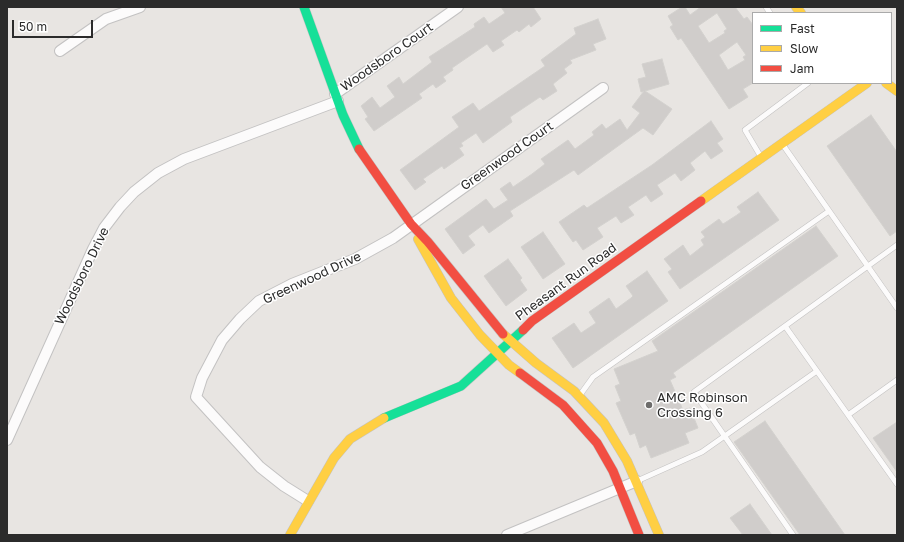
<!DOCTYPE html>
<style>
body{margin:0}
#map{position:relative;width:904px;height:542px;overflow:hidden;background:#e8e5e2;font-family:"Golos Text",sans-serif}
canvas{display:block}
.frame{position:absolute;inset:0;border:8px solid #2b2b2b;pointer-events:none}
.legend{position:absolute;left:752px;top:12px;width:140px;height:72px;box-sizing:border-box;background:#fff;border:1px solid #aaa;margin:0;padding:5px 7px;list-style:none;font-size:12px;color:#2b2b2b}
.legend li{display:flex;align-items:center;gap:8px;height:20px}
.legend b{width:20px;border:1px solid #aaa}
.scale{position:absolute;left:12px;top:20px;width:81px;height:18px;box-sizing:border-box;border:2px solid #2b2b2b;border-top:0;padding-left:5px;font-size:12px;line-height:14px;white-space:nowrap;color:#2b2b2b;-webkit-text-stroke:3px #fff;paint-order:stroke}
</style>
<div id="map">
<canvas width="904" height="542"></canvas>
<div class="frame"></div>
<ul class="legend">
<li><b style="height:5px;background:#16e098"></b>Fast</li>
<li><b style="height:5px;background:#ffcf43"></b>Slow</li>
<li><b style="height:5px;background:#f24e42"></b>Jam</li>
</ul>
<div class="scale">50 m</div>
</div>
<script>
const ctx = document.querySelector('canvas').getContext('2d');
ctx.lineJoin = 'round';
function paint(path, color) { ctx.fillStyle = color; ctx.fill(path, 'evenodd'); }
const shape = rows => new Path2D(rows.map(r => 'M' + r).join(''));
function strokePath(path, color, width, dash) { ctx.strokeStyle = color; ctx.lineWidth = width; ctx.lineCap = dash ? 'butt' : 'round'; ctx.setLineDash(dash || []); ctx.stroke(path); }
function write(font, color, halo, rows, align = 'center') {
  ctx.font = font + ' "Golos Text",sans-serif'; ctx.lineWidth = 3; ctx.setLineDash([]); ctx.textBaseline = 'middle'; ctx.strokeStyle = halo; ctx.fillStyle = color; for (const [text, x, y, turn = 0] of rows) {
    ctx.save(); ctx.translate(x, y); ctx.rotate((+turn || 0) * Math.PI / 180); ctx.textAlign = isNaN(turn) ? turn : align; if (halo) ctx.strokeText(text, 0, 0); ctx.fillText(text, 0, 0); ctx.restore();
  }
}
const building = shape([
 [501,7,533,7,541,19,531,27,529,24,519,32,517,30,501,41,504,45,493,52,487,44,452,68,453,70,443,77,446,81,436,88,433,84,419,94,422,98,374,131,365,119,368,117,361,106,372,97,380,108,395,97,387,86,399,77,403,84,432,62,429,57,475,27,474,24,484,17,489,24,505,13,501,7],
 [682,7,685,7,690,15,701,7,735,7,744,19,747,17,753,25,753,83,743,89,748,97,729,109,681,38,678,40,670,27,673,25,668,16,682,7],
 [717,13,727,29,724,31,725,33,709,43,698,26,717,13],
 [737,42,746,55,743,57,745,60,728,70,719,55,737,42],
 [598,19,606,39,593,44,596,50,570,60,572,63,564,69,567,73,553,84,557,91,543,100,540,97,510,117,512,122,483,143,476,133,461,143,463,146,459,148,464,155,444,169,442,166,423,179,426,182,415,190,400,170,459,127,452,117,473,103,479,111,545,66,541,60,576,34,574,28,598,19],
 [662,59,669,84,645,91,672,109,653,135,643,128,578,175,574,170,510,211,513,216,489,233,483,225,468,236,475,245,463,254,445,229,486,199,494,209,508,200,500,189,510,182,513,187,532,174,545,164,541,159,568,140,575,149,594,135,592,132,602,124,606,129,620,119,627,130,640,113,632,107,644,91,641,92,638,79,646,77,642,64,662,59],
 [871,115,897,152,897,231,890,236,827,146,871,115],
 [711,121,723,139,717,143,723,151,711,159,705,151,690,163,695,170,681,181,675,173,657,185,663,194,651,202,646,195,628,207,634,215,621,223,616,216,597,228,603,237,583,250,576,240,573,242,559,222,584,205,587,208,652,165,711,121],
 [758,192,779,220,680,289,668,272,672,269,664,259,683,245,690,256,704,245,701,240,705,237,701,232,719,219,723,224,737,215,741,212,737,207,758,192],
 [816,226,838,256,673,373,676,377,670,380,683,410,690,408,698,428,685,433,689,443,651,458,646,445,640,448,635,433,630,435,616,403,621,401,615,386,620,384,614,369,658,351,652,341,816,226],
 [543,232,565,264,543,279,521,247,543,232],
 [508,259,522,278,520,280,527,290,506,306,484,276,508,259],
 [647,271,668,301,573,368,552,338,574,323,581,333,596,323,589,312,609,298,616,309,631,298,633,296,626,286,647,271],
 [765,421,845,535,800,535,734,442,765,421],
 [897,422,897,472,873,438,897,422],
 [750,504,772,535,743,535,730,518,750,504]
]);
const lane = shape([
 [766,7,770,13],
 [783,145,897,308],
 [761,157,745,130,808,83],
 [785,326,897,484],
 [580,395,593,377,829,211],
 [848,415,897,380],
 [637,481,702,452,817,371],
 [793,535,694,392,897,245]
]);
const street = shape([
 [60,51,106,19,140,7],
 [335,94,458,7],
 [7,440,93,249,104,228,120,207,134,192,158,173,184,159,338,101],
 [308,501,284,486,260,467,196,397,202,378,222,340,240,319,259,301,292,284,355,259,393,238,603,88],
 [507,535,637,481]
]);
const fast = shape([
 [304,7,343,115,359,149],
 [384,418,461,386,523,330]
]);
const slow = shape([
 [796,7,801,13],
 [886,83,897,91],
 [701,201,867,83],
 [418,239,451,298,480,335,509,365,520,373],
 [503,334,536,363,574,391,604,423,627,461,659,535],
 [290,535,334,458,350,439,384,418]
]);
const jam = shape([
 [359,149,411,224,428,242,503,334],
 [523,330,532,321,701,201],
 [520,373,563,405,597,443,613,471,639,535]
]);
const markers = [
 [649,405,4,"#6d6c6b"]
];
const streetNames = [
 ["Woodsboro Court",387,57,-35],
 ["Greenwood Court",507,156,-35],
 ["Woodsboro Drive",82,276,-64],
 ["Greenwood Drive",312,278,-25],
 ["Pheasant Run Road",566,282,-36]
];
const poiNames = [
 ["AMC Robinson",657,398],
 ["Crossing 6",657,413]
];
paint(building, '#d0cdcb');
strokePath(building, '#d3d1ce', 1);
strokePath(lane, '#c3c2c2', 6);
strokePath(street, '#c3c2c2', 12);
strokePath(fast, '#c3c2c2', 10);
strokePath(slow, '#c3c2c2', 10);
strokePath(jam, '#c3c2c2', 10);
strokePath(lane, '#fcfbfb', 5);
strokePath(street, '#fcfbfb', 10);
strokePath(fast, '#16e098', 9);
strokePath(slow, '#ffcf43', 9);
strokePath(jam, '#f24e42', 9);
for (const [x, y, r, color] of markers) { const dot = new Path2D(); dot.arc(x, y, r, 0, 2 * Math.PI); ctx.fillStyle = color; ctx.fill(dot); strokePath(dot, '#fff', 1.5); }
write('13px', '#2b2b2b', '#fff', streetNames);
write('13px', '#2b2b2b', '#fff', poiNames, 'left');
</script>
